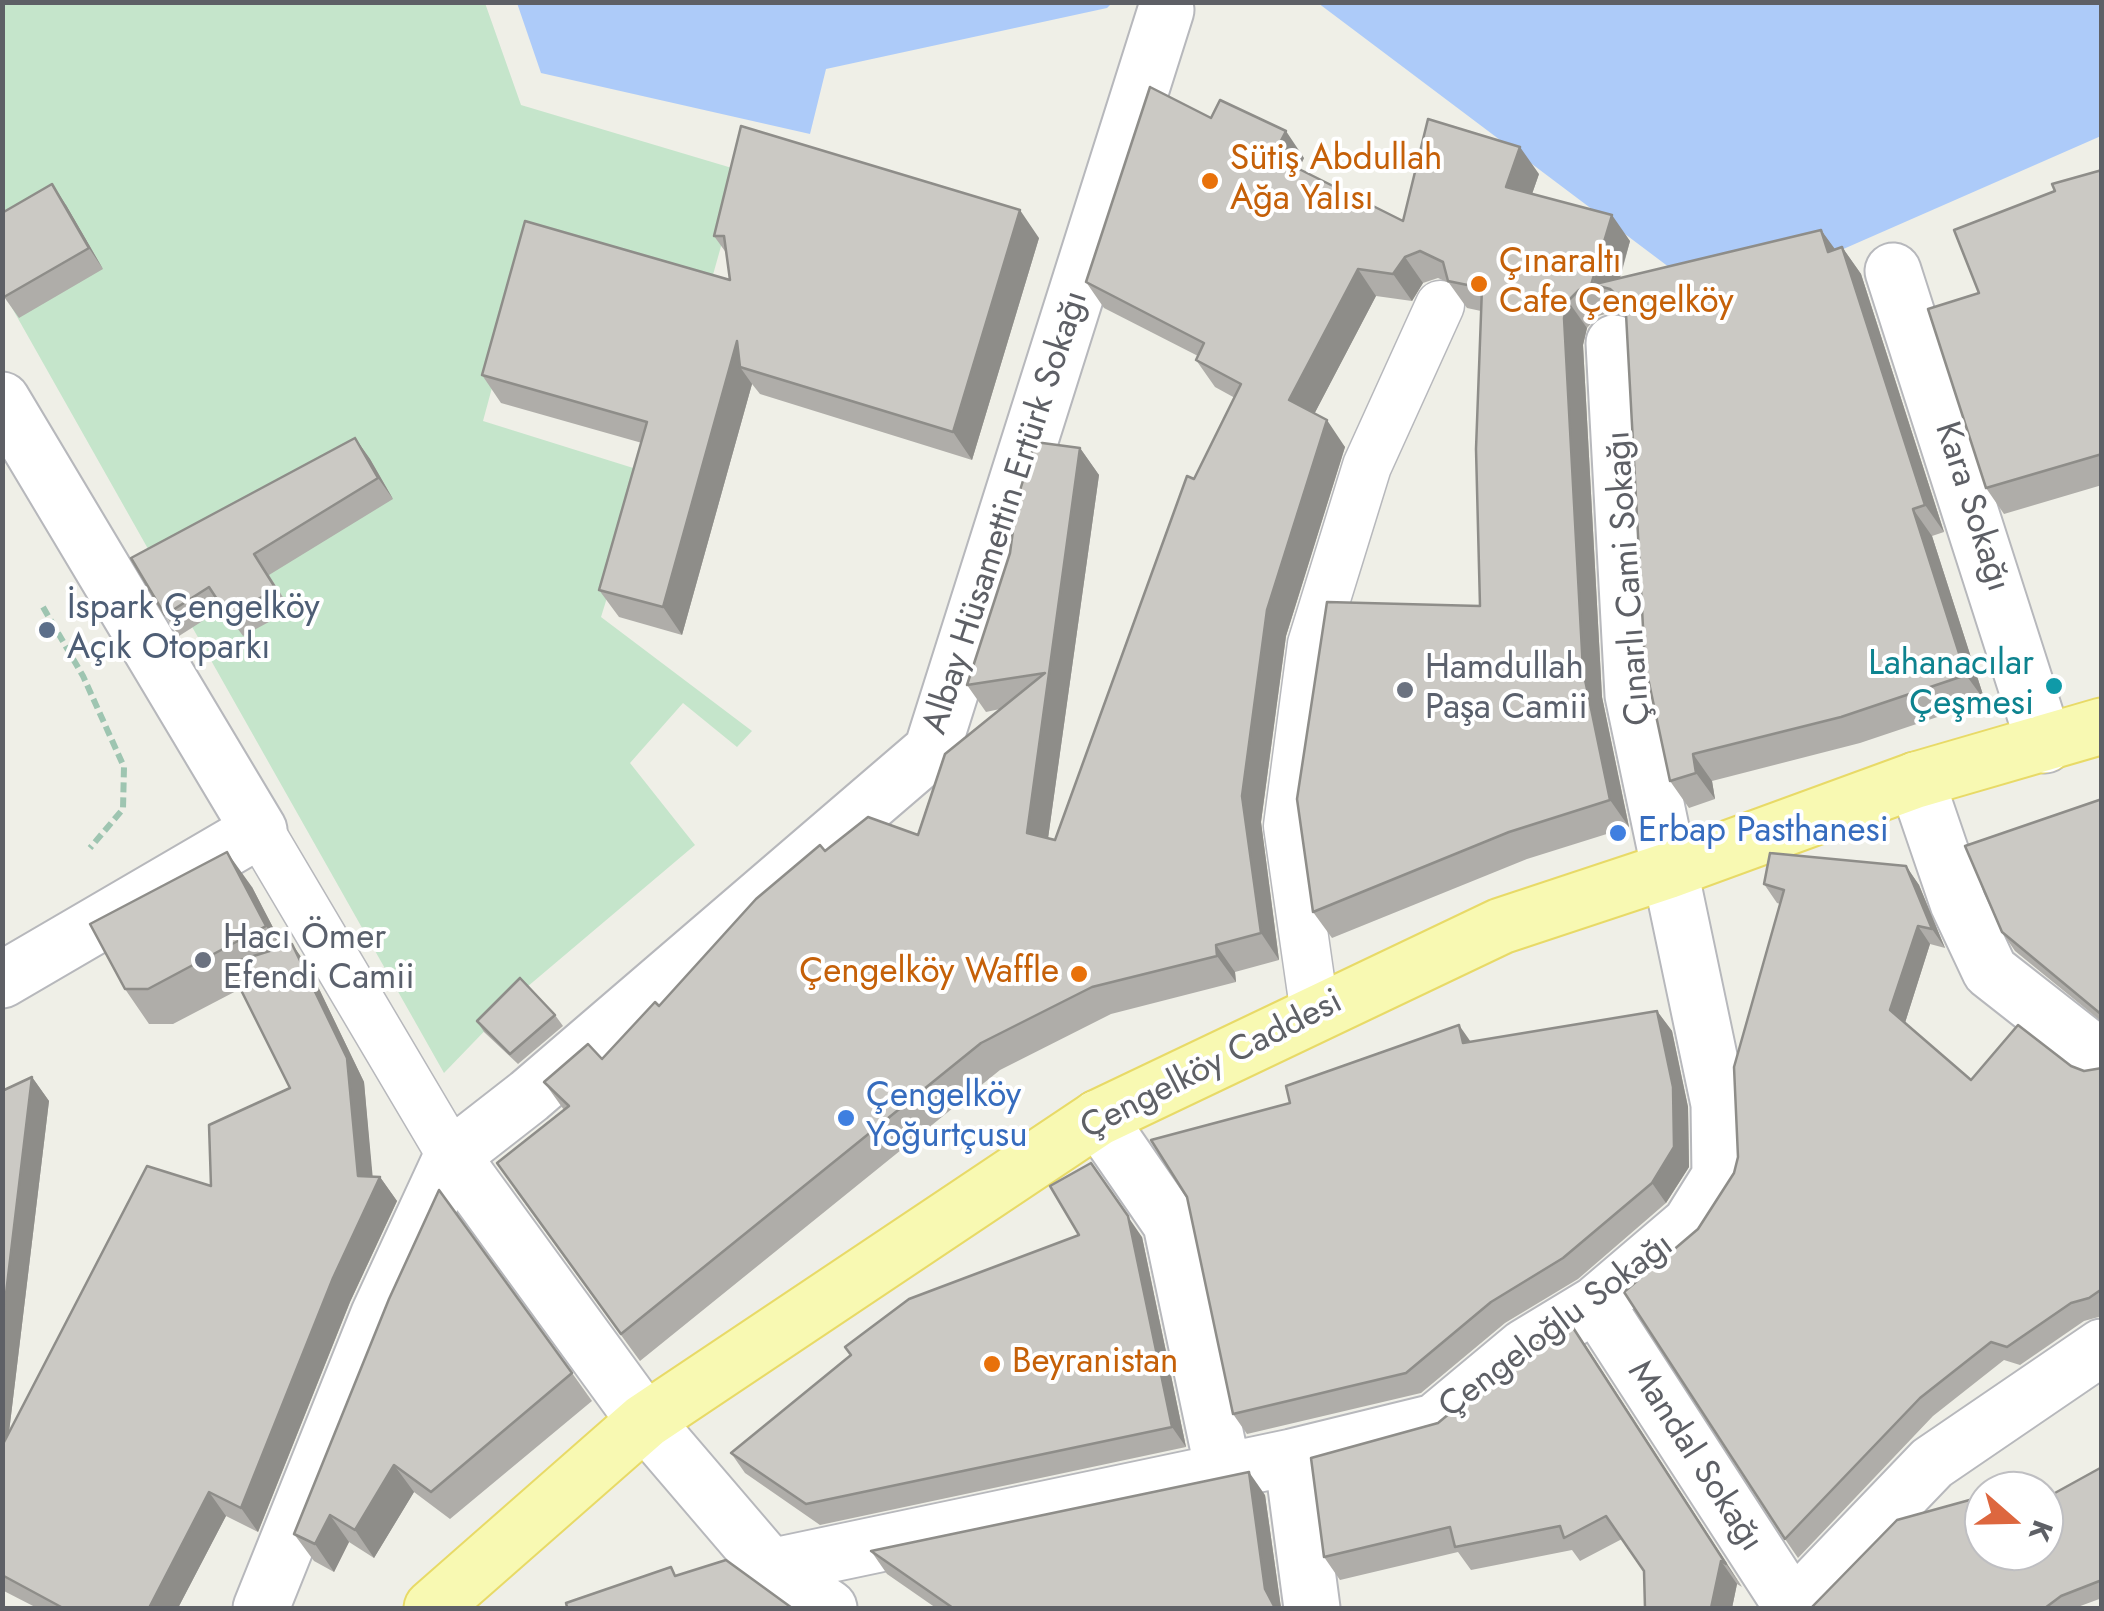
<!DOCTYPE html>
<meta charset="utf-8">
<style>
body{margin:0}
#map{position:relative;width:2104px;height:1611px;overflow:hidden;background:#efefe7;font-family:Jost,sans-serif}
canvas{display:block}
.frame{position:absolute;inset:0;border:5px solid #5e6066;pointer-events:none}
.north{position:absolute;left:1964px;top:1471px;width:100px;height:100px;box-sizing:border-box;background:#fff;border:2px solid #bfbfc2;border-radius:50%;rotate:110deg;font-size:28px;font-weight:700;line-height:40px;text-align:center;color:#5e6066}
.north::after{content:'';display:block;margin:auto;width:35px;height:45px;background:#dd673f;clip-path:polygon(50% 0,100% 100%,50% 72%,0 100%)}
</style>
<div id="map">
<canvas width="2104" height="1611"></canvas>
<div class="frame"></div>
<div class="north">K</div>
</div>
<script>
const ctx = document.querySelector('canvas').getContext('2d');
ctx.lineJoin = 'round';
function paint(path, color) { ctx.fillStyle = color; ctx.fill(path, 'evenodd'); }
const shape = rows => new Path2D(rows.map(r => 'M' + r).join(''));
function strokePath(path, color, width, dash) { ctx.strokeStyle = color; ctx.lineWidth = width; ctx.lineCap = dash ? 'butt' : 'round'; ctx.setLineDash(dash || []); ctx.stroke(path); }
function write(font, color, halo, rows, align = 'center') {
  ctx.font = font + ' Jost,sans-serif'; ctx.lineWidth = 8; ctx.setLineDash([]); ctx.textBaseline = 'middle'; ctx.strokeStyle = halo; ctx.fillStyle = color; for (const [text, x, y, turn = 0] of rows) {
    ctx.save(); ctx.translate(x, y); ctx.rotate((+turn || 0) * Math.PI / 180); ctx.textAlign = isNaN(turn) ? turn : align; if (halo) ctx.strokeText(text, 0, 0); ctx.fillText(text, 0, 0); ctx.restore();
  }
}
const green = shape([
 [2,3,485,3,521,105,742,171,711,282,533,236,483,421,646,472,601,617,752,731,737,747,683,703,630,763,695,845,527,987,444,1073,3,292]
]);
const water = shape([
 [517,3,517,2,1112,3,1107,8,826,69,810,134,541,73],
 [1318,3,2101,3,2101,136,1718,304]
]);
const path = shape([
 [43,607,83,676,124,767,123,809,90,848]
]);
const pedestrian = shape([
 [259,830,452,1156],
 [1315,1014,1288,826,1312,644,1367,466,1440,305]
]);
const minor = shape([
 [1893,271,2045,745],
 [2,400,259,830,2,980],
 [1916,780,1958,903,1990,971,2102,1059],
 [1098,1118,1171,1224,1223,1470],
 [452,1156,645,1421],
 [1596,1304,1793,1608],
 [1292,1457,1312,1608],
 [770,1567,1292,1457,1435,1422,1525,1347,1596,1304,1690,1224,1720,1176,1719,1104,1633,695,1614,343],
 [261,1608,379,1314,452,1156,529,1096,932,750,1166,10]
]);
const tertiary = shape([
 [645,1421,770,1567,829,1608],
 [1793,1608,1932,1463,2102,1347]
]);
const primary = shape([
 [432,1608,645,1421,1098,1118,1501,926,1667,871,1916,780,2102,726]
]);
const wall = shape([
 [1211,118,1304,158,1299,169,1403,221,1539,174,1532,194,1630,241,1620,279,1821,230,1835,250,1842,247,1861,274,1944,532,1932,536,1985,701,1860,743,1712,781,1715,799,1689,808,1670,781,1626,315,1613,312,1598,316,1587,328,1583,345,1602,697,1629,827,1527,859,1332,938,1313,912,1480,606,1481,311,1467,308,1449,283,1438,278,1423,283,1412,301,1376,296,1314,414,1345,447,1286,636,1261,822,1279,960,1235,972,1236,982,1111,1014,1000,1070,640,1361,515,1190,564,1110,544,1082,602,1059,825,851,918,835,1000,709,986,712,967,685,1080,448,1099,475,1048,838,1055,840,1194,479,1235,398,1215,387,1196,360,1198,356,1104,308,1086,282],
 [2102,170,2102,485,2004,514,1986,488,1979,293,2055,191],
 [66,205,103,269,19,318,2,294],
 [714,236,1039,238,972,460,760,394,752,384,682,635,619,617,599,590,642,443,501,403,482,375,730,280,727,254],
 [355,438,370,459,393,499,269,575,291,610,243,636,223,608,179,636,165,615],
 [2102,799,2102,1022,2015,951,2002,932],
 [1906,866,1919,885,1945,948,1930,944,1905,1023,1971,1080,2071,1066,2084,1071,2102,1068,2102,1316,2084,1321,2020,1365,2004,1360,1933,1416,1798,1558,1785,1539,1734,1173,1738,1157,1780,904,1777,903,1764,884],
 [252,887,283,947,309,968,364,1082,372,1177,380,1177,397,1201,350,1302,258,1532,226,1516,178,1608,37,1608,2,1590,2,1091,32,1077,49,1101,9,1432,290,1088,240,989,173,1024,149,1024,125,989],
 [1657,1011,1672,1031,1688,1107,1689,1167,1666,1203,1578,1279,1505,1323,1421,1393,1247,1434,1233,1414,1290,1103,1470,1042],
 [555,1015,563,1026,518,1064,484,1032,477,1021],
 [1142,1237,1186,1447,820,1525,745,1473,731,1453],
 [389,1299,572,1373,592,1401,450,1519,414,1492,374,1558,349,1542,334,1572,314,1561,294,1534],
 [1586,1346,1742,1587,1737,1584,1732,1608,1645,1608,1644,1571,1622,1539,1580,1561,1572,1550,1471,1570,1458,1552,1340,1580,1324,1557,1438,1423],
 [2102,1467,2102,1598,2075,1608,1811,1608,2044,1499],
 [1265,1495,1281,1608,936,1608,887,1574,871,1551]
]);
const shadedWall = shape([
 [1286,131,1304,158,1292,182,1273,156],
 [1520,147,1539,174,1525,214,1506,187],
 [52,184,66,205,103,269,89,248],
 [1020,210,1039,238,972,460,953,432],
 [1612,215,1630,241,1615,294,1610,289,1595,285,1592,286],
 [1821,230,1840,256,1828,252],
 [1842,247,1861,274,1944,532,1925,505],
 [1405,257,1423,283,1412,301,1393,274],
 [1358,269,1376,296,1308,426,1289,400],
 [1568,301,1587,328,1583,345,1602,697,1629,827,1610,800,1583,670,1564,318],
 [737,341,740,367,752,384,682,635,663,607],
 [1327,420,1345,447,1286,636,1261,822,1279,960,1261,933,1242,796,1267,610],
 [355,438,370,459,393,499,378,478],
 [1080,448,1099,475,1045,860,1027,833],
 [1913,509,1932,536,1985,701,1966,675],
 [1693,754,1712,781,1715,799,1696,773],
 [227,852,252,887,291,962,266,926],
 [1906,866,1919,885,1945,948,1932,929],
 [1918,926,1930,944,1903,1029,1890,1010],
 [292,944,309,968,364,1082,374,1191,380,1177,397,1201,350,1302,258,1532,241,1508,333,1278,358,1176],
 [1216,945,1235,972,1236,982,1217,956],
 [1657,1011,1672,1031,1688,1107,1689,1167,1666,1203,1652,1183],
 [1459,1025,1473,1045,1463,1043],
 [32,1077,49,1101,2,1490,2,1327],
 [1091,1163,1142,1237,1186,1447,1172,1427],
 [1570,1323,1586,1346,1742,1587,1726,1564],
 [394,1465,414,1492,374,1558,355,1530],
 [1249,1472,1265,1495,1281,1608,1275,1608,1265,1589],
 [209,1492,226,1516,178,1608,149,1608],
 [330,1515,349,1542,334,1572,315,1544],
 [1721,1561,1737,1584,1732,1608,1711,1608]
]);
const building = shape([
 [1150,87,1211,118,1220,100,1286,131,1273,156,1403,221,1428,119,1520,147,1506,187,1612,215,1591,285,1821,230,1828,252,1842,247,1925,505,1913,509,1966,675,1841,717,1693,754,1696,773,1670,781,1645,664,1626,314,1621,299,1610,289,1595,285,1579,290,1568,301,1564,318,1583,670,1610,800,1509,832,1313,912,1297,799,1327,602,1480,606,1476,449,1482,288,1448,281,1443,262,1420,251,1405,257,1393,274,1358,269,1289,400,1327,420,1267,610,1242,796,1261,933,1216,945,1217,956,1092,987,981,1043,621,1334,497,1163,569,1106,544,1082,588,1044,602,1059,655,1002,659,1006,756,899,820,845,825,851,868,817,918,835,945,754,1045,673,967,685,1010,553,1017,500,1035,442,1080,448,1027,833,1055,840,1187,476,1194,479,1241,384,1196,360,1204,343,1086,282,1150,87],
 [741,126,1020,210,953,432,740,367,737,341,663,607,599,590,647,422,482,375,525,221,730,280,724,236,714,236,741,126],
 [2102,170,2102,454,1986,488,1928,309,1979,293,1954,230,2055,191,2052,184,2102,170],
 [52,184,89,248,4,297,2,294,2,213,52,184],
 [355,438,378,478,254,554,276,589,228,616,209,587,165,615,131,558,355,438],
 [2102,799,2102,1015,2002,932,1965,846,2102,799],
 [227,852,266,926,148,989,125,989,90,924,227,852],
 [1770,853,1906,866,1932,929,1918,926,1890,1010,1971,1080,2018,1025,2071,1066,2084,1071,2102,1068,2102,1289,2089,1298,2071,1303,2007,1347,1991,1342,1920,1398,1785,1539,1624,1292,1698,1229,1734,1173,1738,1157,1734,1067,1784,890,1764,884,1770,853],
 [292,944,347,1058,358,1176,380,1177,333,1278,241,1508,209,1492,149,1608,63,1608,2,1575,2,1446,147,1166,211,1186,209,1125,290,1088,228,964,292,944],
 [520,978,555,1015,510,1054,477,1021,520,978],
 [1657,1011,1673,1087,1674,1147,1652,1183,1563,1258,1491,1302,1406,1373,1233,1414,1187,1197,1151,1140,1290,1103,1286,1086,1459,1025,1463,1043,1657,1011],
 [32,1077,2,1327,2,1091,32,1077],
 [1091,1163,1128,1216,1172,1427,806,1504,731,1453,851,1355,845,1347,909,1299,1079,1235,1050,1186,1091,1163],
 [439,1190,572,1373,431,1492,394,1465,355,1530,330,1515,315,1544,294,1534,389,1299,439,1190],
 [1570,1323,1726,1564,1721,1561,1711,1608,1645,1608,1644,1571,1606,1516,1564,1538,1560,1526,1455,1547,1450,1527,1324,1557,1311,1458,1438,1423,1527,1349,1570,1323],
 [2102,1467,2102,1580,2061,1596,2045,1608,1811,1608,1897,1520,1984,1496,1984,1551,2044,1551,2044,1499,2102,1467],
 [1249,1472,1265,1589,1275,1608,953,1608,871,1551,1249,1472],
 [2034,1482,2036,1491,2002,1491,2034,1482],
 [726,1560,792,1608,562,1608,567,1607,566,1603,671,1567,675,1576,726,1560]
]);
const markers = [
 [1210,181,10,"#e8710a"],
 [1479,284,10,"#e8710a"],
 [47,630,10,"#5c6f8a"],
 [2054,686,10,"#0f9aa8"],
 [1405,690,10,"#6b7280"],
 [1618,833,10,"#3f7fe0"],
 [203,960,10,"#6b7280"],
 [1079,974,10,"#e8710a"],
 [846,1118,10,"#3f7fe0"],
 [992,1364,10,"#e8710a"]
];
const foodNames = [
 ["Sütiş Abdullah",1230,161],
 ["Ağa Yalısı",1230,201],
 ["Çınaraltı",1499,264],
 ["Cafe Çengelköy",1499,304],
 ["Çengelköy Waffle",1059,974,"right"],
 ["Beyranistan",1012,1364]
];
const streetNames = [
 ["Kara Sokağı",1971,507,72],
 ["Albay Hüsamettin Ertürk Sokağı",1007,513,-72],
 ["Çınarlı Cami Sokağı",1630,578,-94],
 ["Çengelköy Caddesi",1212,1066,-27],
 ["Çengeloğlu Sokağı",1557,1327,-37],
 ["Mandal Sokağı",1694,1457,57]
];
const serviceNames = [
 ["İspark Çengelköy",67,610],
 ["Açık Otoparkı",67,650]
];
const cultureNames = [
 ["Lahanacılar",2034,666],
 ["Çeşmesi",2034,706]
];
const worshipNames = [
 ["Hamdullah",1425,670],
 ["Paşa Camii",1425,710],
 ["Hacı Ömer",223,940],
 ["Efendi Camii",223,980]
];
const shopNames = [
 ["Erbap Pasthanesi",1638,833],
 ["Çengelköy",866,1098],
 ["Yoğurtçusu",866,1138]
];
paint(green, '#c5e5cb');
paint(water, '#adcbf9');
strokePath(pedestrian, '#b7b8bc', 51);
strokePath(minor, '#b7b8bc', 59);
strokePath(tertiary, '#b7b8bc', 59);
strokePath(primary, '#e8da67', 59);
strokePath(path, '#9ec5b1', 6, [10, 5]);
strokePath(pedestrian, '#fff', 48);
strokePath(minor, '#fff', 55);
strokePath(tertiary, '#fff', 55);
strokePath(primary, '#f8f9b2', 55);
paint(wall, '#afada9');
paint(shadedWall, '#8e8d89');
paint(building, '#cbc9c4');
strokePath(building, '#8e8d89', 2.5);
for (const [x, y, r, color] of markers) { const dot = new Path2D(); dot.arc(x, y, r, 0, 2 * Math.PI); ctx.fillStyle = color; ctx.fill(dot); strokePath(dot, '#fff', 4); }
write('35px', '#c56008', '#fff', foodNames, 'left');
write('35px', '#5e6066', '#fff', streetNames);
write('35px', '#4e5e75', '#fff', serviceNames, 'left');
write('35px', '#0d838f', '#fff', cultureNames, 'right');
write('35px', '#5b616d', '#fff', worshipNames, 'left');
write('35px', '#366cbe', '#fff', shopNames, 'left');
</script>
